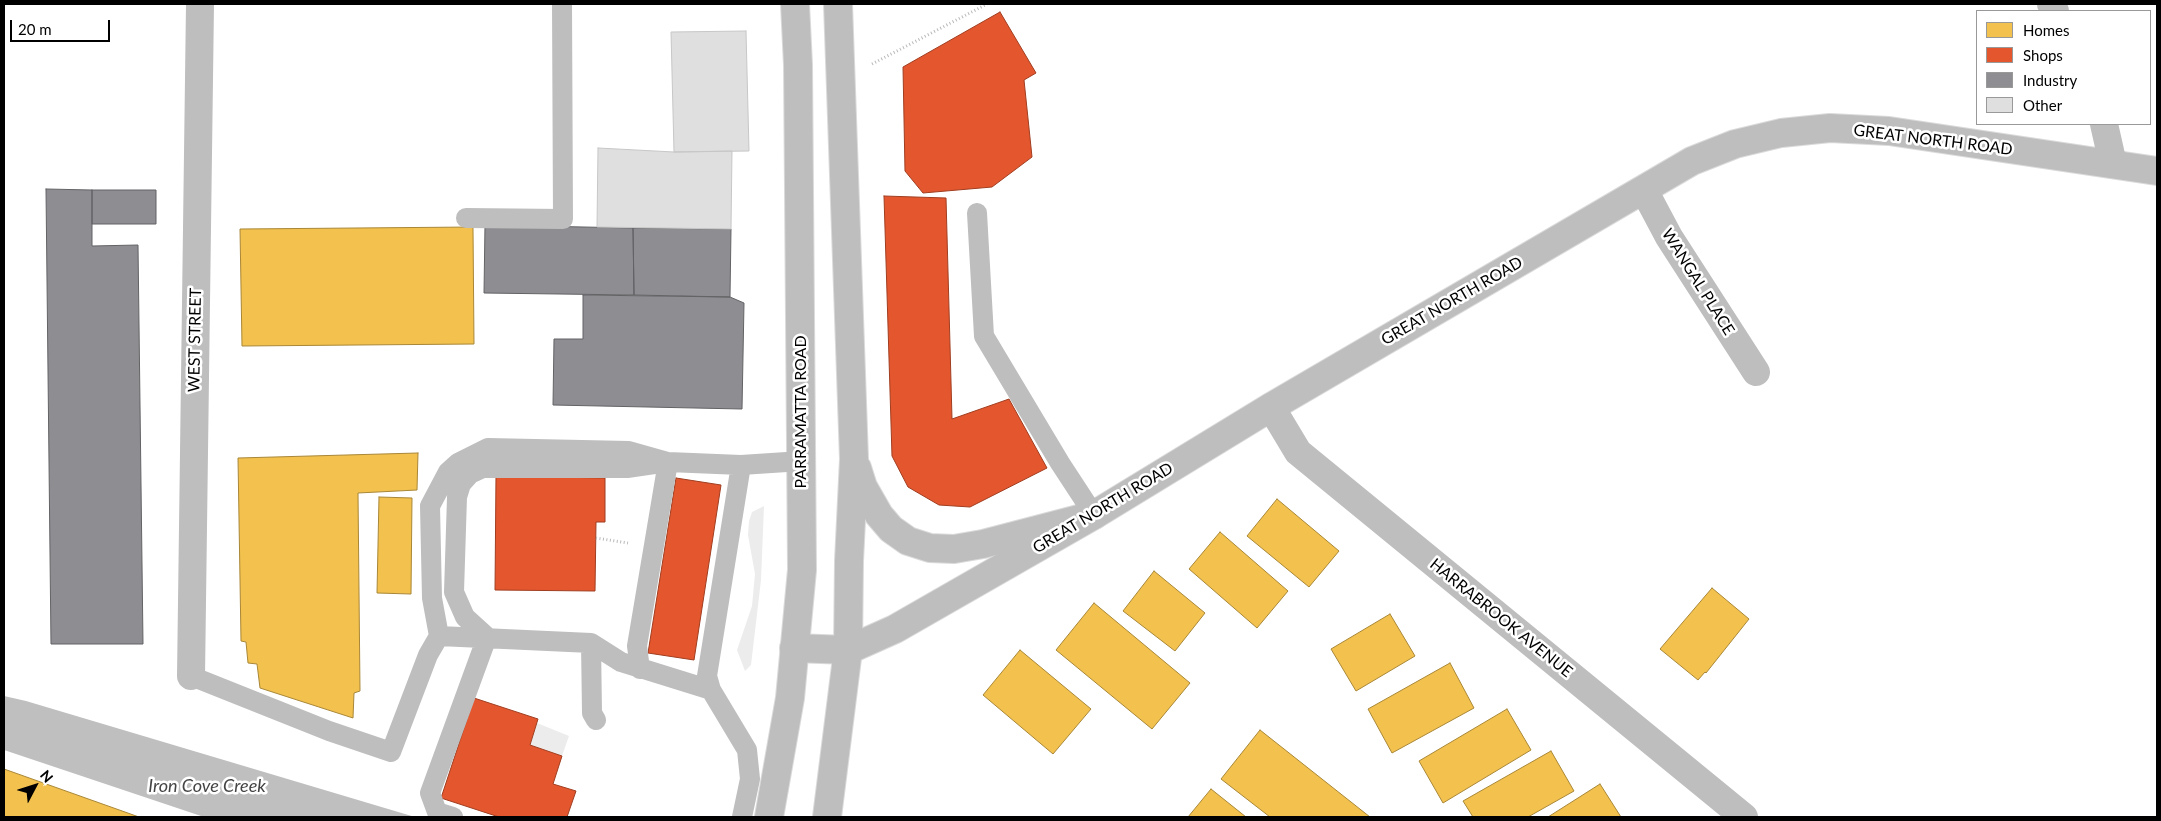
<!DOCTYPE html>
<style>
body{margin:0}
#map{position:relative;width:2161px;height:821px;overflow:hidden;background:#fff;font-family:Lato,sans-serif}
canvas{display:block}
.frame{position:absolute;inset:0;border:5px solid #000;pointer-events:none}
.legend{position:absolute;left:1976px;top:10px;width:175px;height:115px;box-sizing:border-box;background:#fff;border:1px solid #999;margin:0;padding:6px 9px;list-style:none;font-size:15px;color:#000}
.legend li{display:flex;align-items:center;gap:10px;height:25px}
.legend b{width:25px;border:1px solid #999}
.north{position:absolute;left:10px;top:761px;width:50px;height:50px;-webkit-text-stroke:4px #fff;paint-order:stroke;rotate:50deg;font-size:14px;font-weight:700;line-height:20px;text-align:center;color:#000}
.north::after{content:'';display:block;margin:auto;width:18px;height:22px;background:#000;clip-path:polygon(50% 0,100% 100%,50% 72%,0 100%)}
.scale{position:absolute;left:10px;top:20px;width:100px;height:22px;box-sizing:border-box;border:2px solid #000;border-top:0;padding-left:6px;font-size:15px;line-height:18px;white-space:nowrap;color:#000;-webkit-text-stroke:4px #fff;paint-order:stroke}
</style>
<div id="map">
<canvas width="2161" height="821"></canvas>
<div class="frame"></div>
<ul class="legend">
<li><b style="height:14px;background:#f2c14e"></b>Homes</li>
<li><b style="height:14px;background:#e4572e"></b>Shops</li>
<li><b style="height:14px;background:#8d8d92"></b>Industry</li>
<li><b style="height:14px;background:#dfdfdf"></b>Other</li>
</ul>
<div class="north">N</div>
<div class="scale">20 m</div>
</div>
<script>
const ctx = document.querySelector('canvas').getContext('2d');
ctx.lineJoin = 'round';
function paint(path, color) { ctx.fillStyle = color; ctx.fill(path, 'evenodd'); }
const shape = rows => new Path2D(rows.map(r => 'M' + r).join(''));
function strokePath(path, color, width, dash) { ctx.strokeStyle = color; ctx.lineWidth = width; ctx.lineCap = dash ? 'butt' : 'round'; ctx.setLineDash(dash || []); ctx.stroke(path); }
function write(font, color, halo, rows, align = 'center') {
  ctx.font = font + ' Lato,sans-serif'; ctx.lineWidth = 5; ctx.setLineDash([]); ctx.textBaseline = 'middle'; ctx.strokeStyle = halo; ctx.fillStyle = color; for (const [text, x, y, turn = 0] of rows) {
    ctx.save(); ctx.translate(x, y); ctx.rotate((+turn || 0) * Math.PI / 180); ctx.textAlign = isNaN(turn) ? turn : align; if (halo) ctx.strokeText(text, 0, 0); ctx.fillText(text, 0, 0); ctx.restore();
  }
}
const green = shape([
 [764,506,761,580,751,665,745,671,737,650,752,606,755,574,748,535,749,521,752,512],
 [537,723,569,736,562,756,530,745]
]);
const water = shape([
 [4,696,26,701,415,817,204,817,4,750]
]);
const homes = shape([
 [473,227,474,344,242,346,240,229,473,227],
 [418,453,417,490,358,493,360,691,354,693,353,718,260,688,257,664,248,663,246,642,241,641,238,458,418,453],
 [379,497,412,498,411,594,377,593,379,497],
 [1277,499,1339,551,1309,587,1247,536,1277,499],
 [1220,532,1288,591,1257,628,1189,569,1220,532],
 [1154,571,1205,613,1175,651,1123,611,1154,571],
 [1712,588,1749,619,1706,673,1705,672,1698,680,1660,649,1712,588],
 [1094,603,1190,683,1152,729,1056,650,1094,603],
 [1390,614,1415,656,1356,691,1331,649,1390,614],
 [1020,650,1091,709,1053,754,983,695,1020,650],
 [1450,663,1474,708,1392,753,1368,709,1450,663],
 [1507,709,1531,750,1443,803,1419,761,1507,709],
 [1260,730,1370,817,1270,817,1221,779,1260,730],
 [1551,751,1574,791,1528,817,1473,817,1463,801,1551,751],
 [4,769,139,817,4,817,4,769],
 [1600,784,1621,817,1548,817,1600,784],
 [1211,789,1246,817,1188,817,1211,789]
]);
const shops = shape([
 [1000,12,1036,73,1024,80,1032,157,992,187,923,193,905,171,903,67,1000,12],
 [884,196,946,198,952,419,1009,399,1047,468,970,507,939,505,908,487,892,456,884,196],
 [496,476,605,478,605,522,596,522,595,591,495,590,496,476],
 [676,478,721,485,694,660,648,653,676,478],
 [474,698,538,719,530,745,562,756,553,784,576,791,567,817,499,817,441,798,474,698]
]);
const industry = shape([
 [46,189,92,190,92,246,138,245,143,644,51,644,46,189],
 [92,190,156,190,156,224,92,224,92,190],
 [485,225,633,228,634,295,484,293,485,225],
 [633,228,731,229,730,297,634,295,633,228],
 [583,295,730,297,744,303,742,409,553,405,554,339,583,339,583,295]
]);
const building = shape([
 [746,31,749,151,674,152,671,32,746,31],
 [598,148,674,152,732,151,731,229,597,227,598,148]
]);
const path = shape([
 [872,64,987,4],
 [596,538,628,543]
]);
const lane = shape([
 [977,213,984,336,1060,463,1094,515],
 [466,218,563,219,562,4],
 [741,465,707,676,711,690,747,750,750,779,742,817],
 [439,636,591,643,621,662,711,690],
 [487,637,465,617,454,592,457,497,461,484,470,474,483,468,627,468,668,462,741,465,802,461],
 [591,643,592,713,596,720],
 [640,669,637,646,668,462],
 [191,676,329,731,391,752,428,655,439,636,432,598,430,506,448,472,458,463,488,448,629,451,668,462],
 [453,817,437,812,430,793,487,637]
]);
const street = shape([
 [2051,4,2055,11],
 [2104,124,2113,164],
 [1644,190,1669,237,1756,372],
 [1271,407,1298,452,1744,817],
 [191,676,200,4]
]);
const primary = shape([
 [794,648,848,650,895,629,1094,515,1271,407,1692,161,1735,144,1781,133,1830,128,1889,131,2157,171]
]);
const highway = shape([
 [857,468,863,487,879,515,891,529,908,541,930,548,954,549,983,544,1094,515],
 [769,817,790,698,802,570,798,65,795,4],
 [827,817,848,650,849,561,854,459,838,4]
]);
const streetNames = [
 ["GREAT NORTH ROAD",1933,140,7],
 ["WANGAL PLACE",1698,282,58],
 ["GREAT NORTH ROAD",1452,301,-30],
 ["WEST STREET",195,340,-89],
 ["PARRAMATTA ROAD",801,412,-90],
 ["GREAT NORTH ROAD",1103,508,-31],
 ["HARRABROOK AVENUE",1501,618,39]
];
const waterNames = [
 ["Iron Cove Creek",207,786]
];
paint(green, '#ececec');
paint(water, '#bfbfbf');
paint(homes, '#f2c14e');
strokePath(homes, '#a98737', 1);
paint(shops, '#e4572e');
strokePath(shops, '#a03d20', 1);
paint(industry, '#8d8d92');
strokePath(industry, '#636366', 1);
paint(building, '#dfdfdf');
strokePath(building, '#c7c7c7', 1);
strokePath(primary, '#dbdbdb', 30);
strokePath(highway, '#dbdbdb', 30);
strokePath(path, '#b9b9b9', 3, [1, 2.5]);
strokePath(lane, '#bebebe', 20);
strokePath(street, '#bebebe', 28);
strokePath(primary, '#bebebe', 28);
strokePath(highway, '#bebebe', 28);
write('16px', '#000', '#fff', streetNames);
write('italic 18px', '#444', '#fff', waterNames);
</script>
